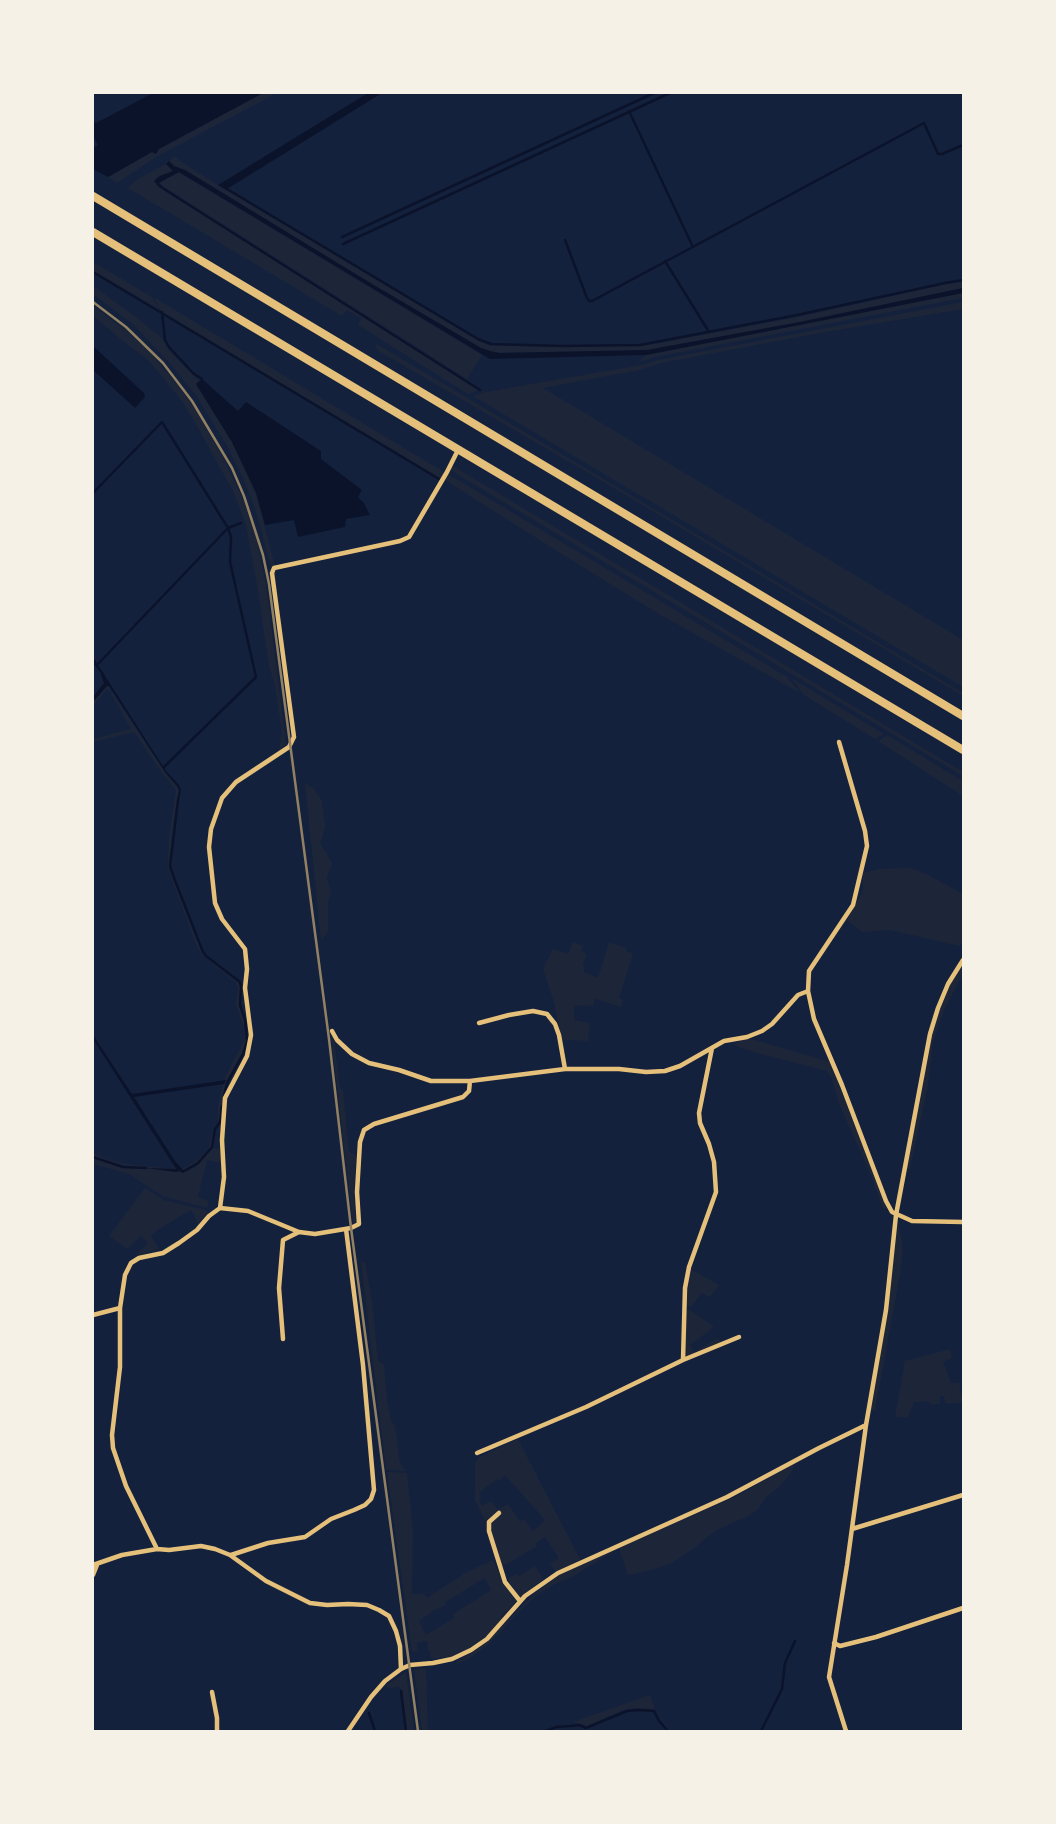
<!DOCTYPE html>
<style>
body{margin:0}
#map{position:relative;width:1056px;height:1824px;overflow:hidden;background:#14213d;font-family:Manrope,sans-serif}
canvas{display:block}
.frame{position:absolute;inset:0;border:94px solid #f6f1e7;pointer-events:none}
</style>
<div id="map">
<canvas width="1056" height="1824"></canvas>
<div class="frame"></div>
</div>
<script>
const ctx = document.querySelector('canvas').getContext('2d');
ctx.lineJoin = 'round';
function paint(path, color) { ctx.fillStyle = color; ctx.fill(path, 'evenodd'); }
const shape = rows => new Path2D(rows.map(r => 'M' + r).join(''));
function strokePath(path, color, width, dash) { ctx.strokeStyle = color; ctx.lineWidth = width; ctx.lineCap = dash ? 'butt' : 'round'; ctx.setLineDash(dash || []); ctx.stroke(path); }
const green = shape([
 [263,93,277,93,156,157,117,183,108,177,152,152,156,154,159,149],
 [175,156,180,161,226,190,479,341,489,345,562,347,654,344,798,317,946,284,963,282,963,288,800,322,647,350,499,353,490,351,481,348,372,284,185,170,174,166,169,161],
 [166,164,173,171,156,178,156,185,479,390,468,394,358,325,361,318,347,310,342,316,128,188,136,180],
 [178,172,482,355,467,379,158,183],
 [93,262,152,297,159,309,93,271],
 [93,286,136,317,163,339,169,351,199,381,196,384,232,442,256,493,275,566,271,567,256,511,243,478,227,446,197,397,174,368,134,325,93,294],
 [963,293,963,298,655,357,639,362,646,355],
 [155,298,444,472,440,478,161,311,155,300],
 [963,302,963,309,820,333,661,363,639,370,543,388,963,640,963,687,473,396,486,392,641,365,658,360],
 [93,306,125,330,149,351,189,399,223,457,244,502,257,541,266,584,286,744,279,750,282,732,275,686,269,666,257,585,246,525,234,493,197,426,183,403,162,376,146,358,129,346,93,316],
 [375,343,963,693,963,696,609,485,377,350],
 [453,466,963,772,963,776,450,470],
 [448,474,787,677,800,693,659,614,560,553,445,480],
 [791,678,884,734,875,739,804,695],
 [107,685,165,772,179,790,172,835,170,869,196,939,203,952,206,957,238,981,241,988,239,1005,244,1020,247,1041,242,1053,224,1088,220,1122,215,1129,212,1147,198,1163,184,1171,182,1169,199,1159,208,1149,213,1131,218,1121,218,1108,223,1083,224,1083,226,1080,224,1079,245,1039,244,1028,236,1004,238,989,236,982,202,955,197,947,168,868,169,838,176,790,162,773,134,732,93,742,93,739,131,729,109,690,107,689,93,706,93,702],
 [887,735,963,781,963,796,878,741],
 [305,783,313,788,322,801,325,826,322,839,320,842,332,863,327,879,331,892,328,903,328,931,321,941],
 [911,868,928,875,963,894,963,941,960,946,890,930,862,932,847,920,863,891,863,873,879,869],
 [573,942,583,946,581,951,587,955,583,964,584,972,598,978,609,942,626,948,626,951,633,954,619,998,623,1000,621,1007,595,999,593,1006,574,1005,574,1020,590,1023,588,1041,561,1040,554,1002,543,969,553,949,568,954],
 [963,964,963,974,944,1010,933,1042,928,1085,910,1169,906,1169,931,1035,939,1010,950,985],
 [331,1035,334,1040,340,1088,343,1091,349,1151,356,1156,354,1192,356,1222,353,1223],
 [748,1038,830,1062,887,1208,883,1209,870,1173,840,1106,831,1077,827,1071,764,1055,741,1048,733,1044],
 [213,1148,220,1149,221,1163,207,1160,198,1197,209,1201,207,1208,162,1196,129,1174,93,1164,93,1158,123,1168,142,1168,111,1163,93,1157,93,1153,110,1160,125,1164,172,1169,174,1168,173,1163,177,1169,175,1170,150,1169,176,1172,179,1171,183,1173,196,1167],
 [145,1188,164,1200,206,1210,208,1212,198,1223,191,1210,159,1229,151,1236,159,1249,140,1255,138,1253,148,1243,141,1236,127,1249,109,1236],
 [898,1221,903,1249,900,1274,875,1411,871,1410,888,1310],
 [361,1262,365,1262,372,1301,378,1361,384,1364,387,1401,391,1421,395,1426,400,1463,406,1471,386,1470],
 [692,1270,719,1285,710,1297,702,1293,691,1307,687,1305,686,1286],
 [686,1309,692,1311,714,1327,690,1345,694,1352,718,1338,721,1343,685,1359],
 [950,1349,952,1358,943,1362,951,1383,959,1383,963,1403,945,1403,944,1396,940,1396,940,1404,930,1404,928,1401,914,1402,908,1417,895,1417,905,1361],
 [518,1439,581,1561,555,1571,550,1564,559,1558,545,1537,536,1543,537,1546,502,1567,491,1529,491,1523,501,1514,498,1511,485,1521,475,1500,475,1464,479,1457],
 [505,1475,545,1520,535,1530,532,1531,524,1519,520,1521,508,1504,498,1510,491,1501,482,1506,479,1501,481,1498,479,1493,497,1479,499,1481],
 [795,1463,791,1473,779,1487,765,1498,758,1509,748,1516,715,1531,694,1548,672,1563,648,1571,628,1575,619,1548,572,1577,557,1583,541,1592,526,1605,489,1644,470,1658,457,1664,457,1662,487,1642,527,1601,554,1577,562,1573,737,1496],
 [387,1472,407,1473,413,1531,412,1594,424,1594,427,1598,467,1572,493,1560,503,1583,516,1601,501,1617,502,1620,486,1637,463,1652,449,1657,431,1659,430,1650,428,1650,427,1641,417,1643,418,1651,412,1652],
 [485,1578,491,1590,453,1614,454,1618,426,1635,419,1621,433,1611,446,1605,445,1602],
 [535,1566,543,1579,520,1598,508,1579,516,1574,519,1576],
 [426,1668,428,1731,422,1731,414,1670],
 [406,1672,414,1731,407,1731,402,1690,399,1687,387,1688,385,1686],
 [650,1695,655,1709,634,1708,623,1710,588,1726,573,1722]
]);
const water = shape([
 [153,93,263,93,159,149,156,154,152,152,108,177,93,169,93,148,98,145,93,136,93,122,96,123],
 [368,93,382,93,227,189,226,190,218,185],
 [169,161,174,166,185,170,372,284,481,348,490,351,499,353,647,350,800,322,963,288,963,293,646,355,490,359,179,172,159,183,165,189,160,188,154,181,160,176,173,171,166,164],
 [93,346,144,393,145,397,135,408,93,370],
 [202,379,238,411,246,402,321,451,321,459,362,490,358,497,364,503,370,515,346,519,345,527,298,537,294,520,265,525,256,493,232,442,196,384],
 [93,657,166,771,179,785,181,790,179,801,177,800,179,790,177,786,165,772,109,686,107,686,93,702,93,697,104,683,100,672,93,663],
 [93,1035,132,1094,226,1080,224,1084,134,1097,175,1161,184,1171,183,1173,179,1171,176,1172,146,1168,176,1169,93,1039]
]);
const stream = shape([
 [629,111,692,245],
 [164,189,480,390],
 [227,189,478,339,491,344,562,346,640,345,797,315,945,283,963,280],
 [342,237,654,93],
 [565,240,587,298,589,301,592,301,924,123,938,154,942,154,963,145],
 [343,244,670,93],
 [665,261,709,332],
 [93,272,439,479],
 [162,312,165,340,169,347,193,373,202,379],
 [93,493,162,422,228,528,231,537,230,562,256,677,164,767],
 [98,664,228,528,241,523],
 [178,800,170,866,174,878,203,952,206,956,240,982,241,987,240,1005,245,1020,247,1041,243,1054,227,1083,224,1096],
 [93,1157,123,1167,146,1168],
 [184,1171,198,1163,212,1147,215,1129,220,1122,222,1106],
 [401,1691,406,1731],
 [369,1713,375,1731],
 [546,1731,556,1727,570,1726,579,1725,586,1728,627,1711,639,1710,654,1711,659,1721,668,1731],
 [761,1731,782,1689,785,1663,795,1641]
]);
const minor = shape([
 [839,742,865,831,867,846,853,905,809,971,808,991,814,1019,842,1085,886,1201,892,1212,912,1221,963,1222],
 [479,1023,509,1015,533,1011,547,1014,555,1024,559,1035,565,1069],
 [332,1031,337,1040,352,1054,369,1063,399,1070,431,1081,470,1081],
 [220,1208,248,1211,299,1232,315,1234,351,1228,359,1224,357,1192,360,1142,364,1130,374,1124,463,1097,469,1091,470,1081,565,1069,619,1069,646,1072,665,1071,680,1066,724,1041,747,1037,762,1031,772,1024,798,995,808,991],
 [93,1315,120,1308],
 [283,1339,279,1288,283,1240,299,1232],
 [683,1360,685,1288,689,1267,716,1192,714,1162,709,1144,700,1123,699,1113,712,1048],
 [477,1453,586,1407,683,1360,739,1337],
 [499,1513,489,1522,489,1531,505,1582,520,1601],
 [852,1529,963,1495],
 [231,1555,268,1543,305,1537,331,1519,354,1510,365,1505,371,1499,374,1490,363,1365,346,1229],
 [93,1565,122,1555,157,1549],
 [93,1575,97,1565],
 [834,1643,840,1646,876,1637,963,1608],
 [401,1669,400,1646,396,1631,389,1616,379,1610,367,1605,348,1604,327,1605,310,1603,266,1581,230,1555,215,1549,201,1546,169,1550,157,1549,126,1486,113,1448,112,1435,120,1367,120,1308,125,1275,131,1263,139,1258,163,1253,179,1243,197,1230,209,1216,220,1208,224,1177,222,1140,225,1098,247,1056,251,1035,245,988,247,969,245,949,222,919,215,903,209,847,211,829,222,798,236,782,289,747,294,737,272,573,274,568,400,541,409,537,447,472,458,450],
 [212,1692,217,1718,217,1731],
 [348,1731,371,1697,385,1681,401,1669,410,1665,433,1663,452,1659,471,1650,487,1639,525,1596,558,1573,727,1497,819,1448,866,1425],
 [846,1731,829,1677,847,1565,866,1425,886,1310,896,1215,930,1034,938,1008,948,984,963,960]
]);
const motorway = shape([
 [93,196,963,716],
 [93,232,963,750]
]);
const rail = shape([
 [93,302,126,327,163,363,192,401,232,468,244,496,263,555,269,584,329,1039,351,1228,418,1731]
]);
paint(green, '#1d2539');
paint(water, '#0b132b');
strokePath(stream, '#0b132b', 2.5);
strokePath(minor, '#e5c07b', 4.5);
strokePath(motorway, '#e5c07b', 8);
strokePath(rail, '#918062', 2.5);
</script>
